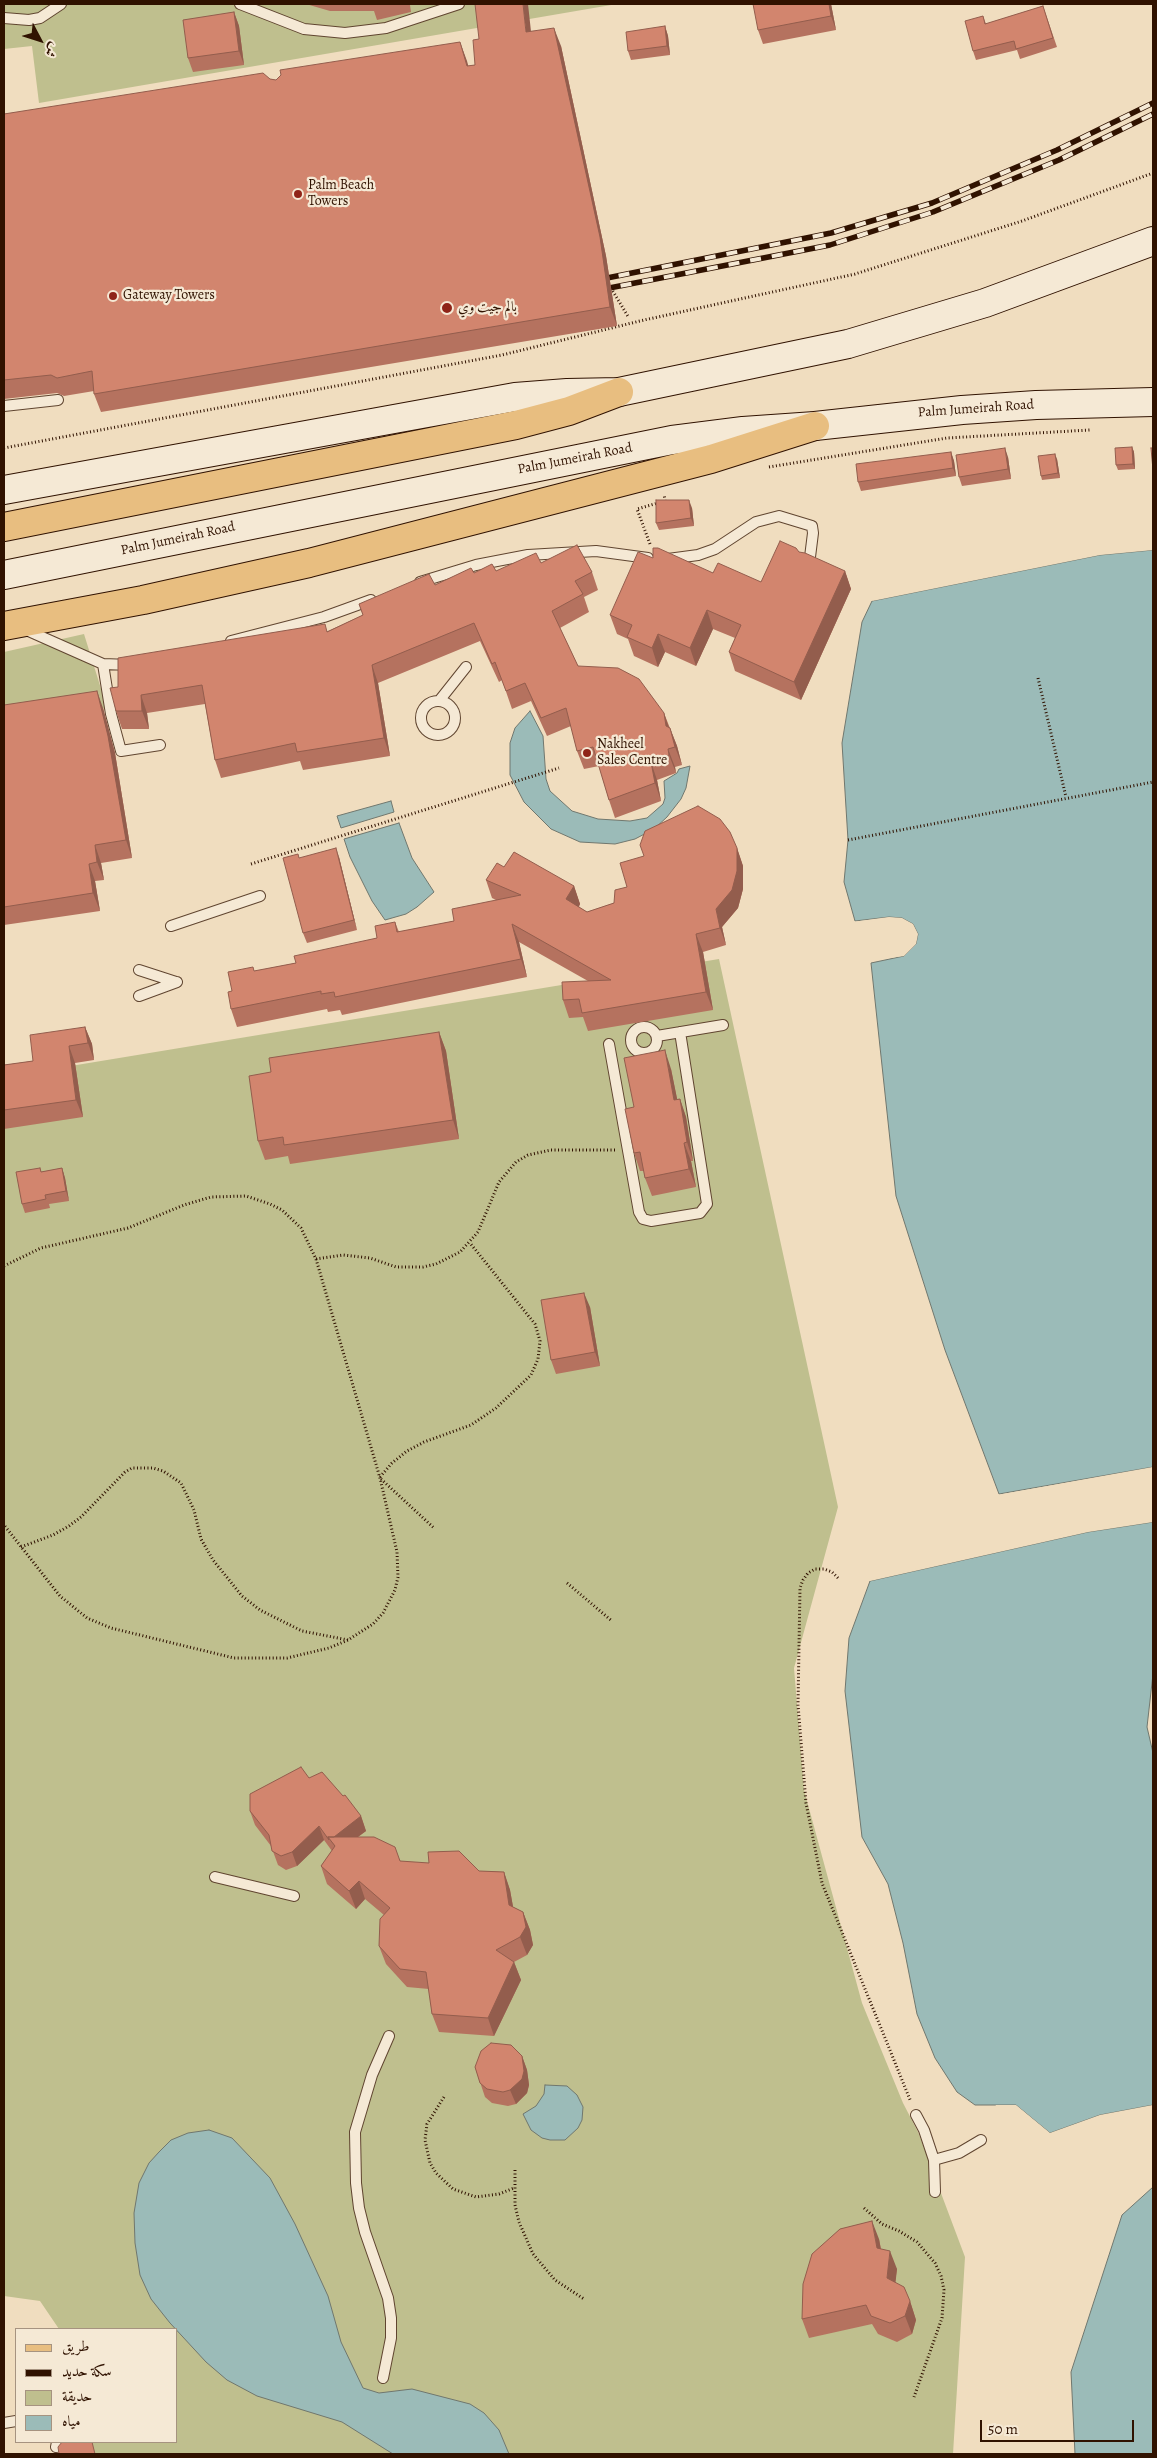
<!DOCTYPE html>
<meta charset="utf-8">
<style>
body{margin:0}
#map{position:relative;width:1157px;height:2458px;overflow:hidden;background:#f0ddbf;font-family:Alegreya,Amiri,serif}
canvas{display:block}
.frame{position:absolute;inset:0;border:5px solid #301200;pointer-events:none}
.legend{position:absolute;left:15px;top:2328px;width:162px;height:115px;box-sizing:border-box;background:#f5e9d5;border:1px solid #a69380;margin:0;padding:6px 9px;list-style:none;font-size:15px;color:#301200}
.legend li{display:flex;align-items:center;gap:10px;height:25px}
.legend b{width:25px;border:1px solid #a69380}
.north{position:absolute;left:15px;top:15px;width:50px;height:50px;-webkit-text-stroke:4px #f5e9d5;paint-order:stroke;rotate:130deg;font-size:14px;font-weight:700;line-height:20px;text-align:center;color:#301200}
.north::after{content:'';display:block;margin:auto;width:18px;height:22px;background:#301200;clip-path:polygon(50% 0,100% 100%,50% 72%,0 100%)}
.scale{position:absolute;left:980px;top:2420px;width:154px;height:22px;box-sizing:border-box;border:2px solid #301200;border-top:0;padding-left:6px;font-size:15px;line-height:18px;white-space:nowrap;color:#301200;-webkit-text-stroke:4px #f5e9d5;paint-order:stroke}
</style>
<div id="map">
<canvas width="1157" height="2458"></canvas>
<div class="frame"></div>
<ul class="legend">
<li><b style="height:6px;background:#e8be80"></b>طريق</li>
<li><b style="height:6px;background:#301200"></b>سكة حديد</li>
<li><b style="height:14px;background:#bfbf8e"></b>حديقة</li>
<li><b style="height:14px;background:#9bbbb8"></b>مياه</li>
</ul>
<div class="north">ش</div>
<div class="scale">50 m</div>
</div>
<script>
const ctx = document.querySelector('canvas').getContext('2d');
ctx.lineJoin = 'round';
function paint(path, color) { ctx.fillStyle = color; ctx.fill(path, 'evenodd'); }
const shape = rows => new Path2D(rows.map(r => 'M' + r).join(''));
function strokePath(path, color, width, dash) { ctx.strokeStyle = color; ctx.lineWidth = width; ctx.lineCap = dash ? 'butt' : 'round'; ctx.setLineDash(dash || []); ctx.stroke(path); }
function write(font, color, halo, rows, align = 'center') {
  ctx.font = font + ' Alegreya,Amiri,serif'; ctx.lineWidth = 4.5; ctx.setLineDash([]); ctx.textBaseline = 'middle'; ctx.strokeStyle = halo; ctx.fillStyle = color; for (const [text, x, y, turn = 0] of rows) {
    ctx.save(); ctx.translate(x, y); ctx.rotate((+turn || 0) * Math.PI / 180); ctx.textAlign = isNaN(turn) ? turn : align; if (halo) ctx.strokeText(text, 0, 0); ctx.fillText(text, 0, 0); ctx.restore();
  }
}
const green = shape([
 [4,4,617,4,39,103,32,46,4,49],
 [84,634,107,708,4,723,4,652],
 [719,959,838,1507,794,1668,804,1790,862,2003,903,2103,918,2132,965,2257,953,2454,63,2454,68,2442,176,2442,176,2329,59,2329,40,2301,4,2296,4,1077]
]);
const water = shape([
 [1153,550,1153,1467,999,1494,945,1350,896,1196,871,963,904,956,916,944,918,934,913,924,902,918,889,917,855,921,844,882,848,840,842,743,862,622,872,601,1100,555,1153,550],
 [530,711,543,736,546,779,550,791,572,811,598,819,630,821,647,818,663,804,665,798,664,781,677,773,679,769,690,766,686,788,681,799,667,817,654,829,635,839,615,844,580,842,551,829,524,802,510,775,510,743,515,728,530,711],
 [391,801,394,812,341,828,337,816,391,801],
 [399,823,412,858,434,892,417,907,406,914,385,920,372,901,350,857,344,839,399,823],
 [1153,1522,1153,1674,1147,1727,1153,1753,1153,2105,1100,2115,1050,2133,1016,2105,975,2105,957,2092,935,2058,917,2014,903,1943,888,1884,862,1837,845,1691,849,1638,870,1581,1088,1532,1153,1522],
 [545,2085,567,2086,577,2095,583,2107,582,2120,578,2128,565,2140,550,2140,542,2138,531,2130,523,2114,536,2106,544,2094,545,2085],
 [209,2130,232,2138,270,2178,295,2224,328,2296,341,2342,363,2388,379,2393,412,2389,470,2404,484,2413,499,2430,509,2454,393,2454,342,2422,257,2396,227,2380,206,2362,170,2323,151,2299,140,2275,135,2243,134,2213,139,2183,149,2163,159,2152,171,2140,188,2133,209,2130],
 [1153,2187,1153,2454,1075,2454,1071,2372,1122,2215,1153,2187]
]);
const pier = shape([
 [1153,547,1153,550,1100,555,872,601,873,598,1099,553],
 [889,917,902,918,913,924,918,934,916,944,904,956,869,961,903,954,914,943,916,934,912,926,901,920,889,919,855,924,852,922],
 [1153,1467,1153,1469,1000,1496,997,1495],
 [1153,1519,1153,1522,1088,1532,870,1581,868,1580,1088,1529],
 [996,2105,1016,2105,1050,2133,1100,2115,1153,2105,1153,2107,1100,2117,1050,2136,1015,2107,995,2107]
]);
const path = shape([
 [611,288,629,318],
 [4,448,502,355,644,320,855,274,1022,221,1153,173],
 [769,467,947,438,1090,430],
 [650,544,637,509,665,501,664,494],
 [1038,678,1066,797],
 [848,840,1153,782],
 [251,864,559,768],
 [316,1259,343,1255,370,1258,396,1267,423,1267,436,1264,460,1252,478,1232,499,1182,516,1162,528,1155,551,1150,615,1150],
 [4,1266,41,1248,128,1228,184,1205,211,1197,246,1196,270,1204,282,1210,301,1228,316,1259,380,1478,397,1552,398,1577,395,1590,383,1613,373,1624,348,1640,329,1648,287,1658,234,1658,111,1628,87,1618,60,1596,4,1525],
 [380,1477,392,1463,407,1451,424,1442,471,1425,496,1408,531,1375,538,1359,540,1341,535,1324,470,1243],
 [381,1479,434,1528],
 [21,1547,53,1535,69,1526,81,1517,125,1472,132,1468,153,1468,163,1471,181,1483,194,1510,201,1539,213,1560,242,1596,260,1610,302,1631,348,1640],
 [838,1578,832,1572,824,1569,815,1569,808,1573,803,1580,800,1588,798,1705,806,1803,822,1883,911,2102],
 [567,1583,612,1621],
 [444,2097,427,2124,425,2140,430,2163,436,2173,453,2189,476,2197,499,2194,514,2188],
 [515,2170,515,2205,519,2222,533,2254,555,2280,584,2299],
 [864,2208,882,2224,899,2231,917,2242,935,2263,941,2276,944,2290,942,2318,914,2397]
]);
const lane = shape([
 [240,4,304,29,345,33,386,28,459,4],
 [4,18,29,20,40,18,61,4],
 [4,406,58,400],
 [668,559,698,555,715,549,756,522,779,516,812,526,813,533,809,565],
 [420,582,476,565,528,555,596,551,648,558],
 [24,629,103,664,130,665],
 [231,641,324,617,371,600],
 [103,664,111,714,121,751,160,745],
 [439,701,466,667],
 '421 718a17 17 0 1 1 34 0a17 17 0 1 1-34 0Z',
 [171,926,260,896],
 [139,970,176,982],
 [139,996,177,982],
 '631 1040a13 13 0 1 1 26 0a13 13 0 1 1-26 0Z',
 [657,1036,723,1025],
 [609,1044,639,1212,643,1219,651,1221,700,1213,707,1204,680,1032],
 [215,1877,294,1896],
 [916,2115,924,2130,934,2160,935,2192],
 [934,2160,959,2153,981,2140],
 [383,2378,391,2338,391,2318,388,2298,365,2232,359,2208,356,2183,355,2132,372,2075,389,2036],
 [4,2423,16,2421],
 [56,2447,57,2442]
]);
const secondary = shape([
 [4,490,515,397,567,393,619,392,848,344,985,303,1153,241],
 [4,575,672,440,743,431,815,426,962,410,1036,405,1153,402]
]);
const primary = shape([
 [4,527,516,425,569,411,619,392],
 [4,626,143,600,309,563,711,459,815,426]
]);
const rail = shape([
 [597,280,831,233,932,203,1057,150,1153,103],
 [599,290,830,245,933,212,1059,160,1153,114]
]);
const wall = shape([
 [306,4,418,4,410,5,411,12,377,20,374,11,330,11],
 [831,4,836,30,763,44,758,30],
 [1043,6,1057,47,1020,59,1017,50,976,60,973,51,983,16,986,24],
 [234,12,239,26,244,65,193,72,188,58],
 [665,26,668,36,670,55,631,60,628,51],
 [531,31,561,46,606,256,617,326,101,412,94,394,94,391,64,396,57,393,4,399,4,114,270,79,276,80,460,42,468,66,475,65],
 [1132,447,1134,452,1135,469,1118,470,1116,465],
 [951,452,954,461,956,476,861,491,858,482],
 [1008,457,1011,479,962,486,959,477],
 [1057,459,1060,478,1042,480,1041,476],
 [692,508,694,526,659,530,656,523],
 [653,558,713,573,761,582,845,571,851,589,801,700,735,671,729,652,735,638,713,629,696,666,665,652,658,667,634,656,628,639,617,634,610,615],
 [541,563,592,572,598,590,584,597,589,612,560,628,578,666,664,713,677,746,682,765,675,767,676,773,657,780,661,801,615,818,609,800,599,766,584,769,577,751,571,726,547,736,531,701,512,709,502,680,499,682,480,641,378,683,390,756,303,770,300,761,221,778,215,760,205,704,147,713,149,729,122,729,116,711,118,687,328,631,363,615,359,604,435,585,474,573,496,571],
 [4,705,103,708,115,753,132,858,101,863,104,880,95,881,100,911,4,925],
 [737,848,743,866,743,889,738,908,722,927,726,945,703,952,713,1010,588,1031,583,1017,569,1018,563,1000,588,981,519,942,527,977,342,1015,340,1010,328,1012,327,1009,237,1027,231,1009,232,991,255,971,296,963,377,938,395,922,399,932,454,921,496,900,492,898,486,880,504,867,574,886,580,904,579,907,587,912,614,903,627,887],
 [339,857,357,930,307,943,303,933,299,858],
 [85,1027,92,1044,94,1060,75,1063,83,1117,4,1129,4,1065,33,1061],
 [439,1032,446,1051,459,1139,290,1164,288,1156,265,1160,258,1141,271,1072],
 [671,1069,677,1099,680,1099,686,1117,693,1161,691,1161,696,1187,652,1196,645,1178,644,1171,640,1171,634,1153,634,1107],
 [40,1168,41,1172,62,1168,65,1178,69,1201,49,1204,50,1208,25,1213,22,1204],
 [590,1307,600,1366,556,1374,551,1360],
 [309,1778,361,1816,366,1831,358,1837,400,1861,479,1871,504,1872,510,1890,513,1907,523,1912,530,1930,533,1945,527,1955,514,1962,521,1980,494,2036,439,2032,432,2014,429,1989,407,1987,386,1964,379,1946,384,1915,365,1899,356,1909,327,1884,321,1866,332,1851,324,1840,297,1866,286,1870,278,1865,271,1846,255,1825,250,1811],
 [522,2056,527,2070,529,2085,527,2093,516,2104,508,2106,492,2103,485,2097,475,2067],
 [879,2239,881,2249,897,2269,895,2282,910,2301,916,2320,912,2334,897,2342,878,2334,872,2324,809,2338,802,2319]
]);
const shadedWall = shape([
 [523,4,528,4,533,50,526,32],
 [829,4,831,4,836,30,831,16],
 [234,12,239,26,244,65,239,51],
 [665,26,668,36,670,55,667,46],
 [554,28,561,46,606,256,617,326,610,307],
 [460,42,467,61,473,84,467,66],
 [1132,447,1134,452,1135,469,1133,464],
 [1005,448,1008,457,1011,479,1008,469],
 [951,452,954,461,956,476,953,468],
 [1055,454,1057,459,1060,478,1058,473],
 [689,500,692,508,694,526,691,518],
 [845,571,851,589,801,700,794,682],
 [707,610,713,629,696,666,690,648],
 [658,634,665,652,658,667,652,648],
 [372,665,378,683,390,756,384,738],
 [97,691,103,708,115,753,132,858,126,840],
 [141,695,147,713,149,729,142,711],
 [664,713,670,731,666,726],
 [670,728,677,746,682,765,675,747],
 [668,749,675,767,676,773,669,755],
 [651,762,657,780,661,801,655,783],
 [95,845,101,863,104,880,97,862],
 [336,848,339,857,357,930,354,920],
 [737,848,743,866,743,889,738,908,722,927,726,945,720,928,716,909],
 [89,864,95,881,100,911,93,893],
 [574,886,580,904,572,917,566,899],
 [512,924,519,942,527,977,521,959],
 [696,934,703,952,713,1010,706,992],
 [85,1027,92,1044,94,1060,88,1043],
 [439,1032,446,1051,459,1139,453,1120],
 [69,1046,75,1063,83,1117,76,1100],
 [665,1050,671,1069,681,1118,674,1100],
 [680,1099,686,1117,693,1161,687,1142],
 [684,1143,691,1161,696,1187,689,1169],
 [62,1168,65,1178,69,1201,66,1191],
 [584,1293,590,1307,600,1366,595,1352],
 [361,1816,366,1831,337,1852,335,1846,330,1839],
 [319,1826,324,1840,297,1866,292,1852],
 [504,1872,510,1890,516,1923,509,1905],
 [359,1881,365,1899,356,1909,349,1891],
 [523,1912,530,1930,533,1945,527,1955,520,1937],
 [514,1962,521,1980,494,2036,488,2018],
 [522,2056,527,2070,529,2085,527,2093,516,2104,510,2090],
 [872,2221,879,2239,884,2267,877,2248],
 [890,2251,897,2269,894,2296,887,2278],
 [910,2301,916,2320,912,2334,905,2316]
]);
const building = shape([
 [475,4,523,4,526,32,554,28,600,237,610,307,94,394,92,371,57,378,51,375,4,380,4,114,263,73,270,79,276,80,281,75,280,70,460,42,467,66,475,65,473,40,479,39,475,4],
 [753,4,829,4,831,16,758,30,753,4],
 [1043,6,1053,38,1016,49,1014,41,973,51,965,21,983,16,985,24,1043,6],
 [234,12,239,51,188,58,183,20,234,12],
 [665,26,667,46,628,51,626,32,665,26],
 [1132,447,1133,464,1116,465,1115,448,1132,447],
 [1005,448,1008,469,959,477,956,455,1005,448],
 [1151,448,1153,448,1153,470,1151,448],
 [951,452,953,468,858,482,856,464,951,452],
 [1055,454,1058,473,1041,476,1038,456,1055,454],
 [656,500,689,500,691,518,656,523,656,500],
 [780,541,796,548,799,552,805,553,845,571,794,682,729,652,741,625,707,610,690,648,658,634,652,648,627,637,632,625,610,615,638,552,653,558,653,548,658,548,713,573,718,563,761,582,780,541],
 [577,545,592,572,575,581,583,594,552,611,578,666,618,668,639,679,664,713,666,726,670,728,675,747,668,749,669,755,651,762,655,783,609,800,593,747,577,751,566,708,541,718,525,683,506,691,495,662,492,664,474,623,372,665,384,738,297,752,295,743,215,760,202,685,141,695,142,711,116,711,110,688,118,687,118,658,325,624,327,632,363,615,359,604,429,574,435,585,471,568,474,573,492,564,496,571,536,553,541,563,577,545],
 [97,691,108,736,126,840,95,845,97,862,89,864,93,893,4,907,4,705,97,691],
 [698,806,720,819,730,832,737,848,737,871,732,890,716,909,720,928,696,934,706,992,582,1013,579,999,563,1000,562,982,611,980,512,924,521,959,335,997,334,992,321,994,321,991,231,1009,228,992,232,991,228,972,253,967,254,971,296,963,294,956,377,938,375,926,395,922,397,932,454,921,452,909,521,895,486,880,497,863,504,867,514,852,574,886,566,899,587,912,614,903,615,890,627,887,620,863,644,856,640,845,645,831,698,806],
 [336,848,354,920,303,933,283,858,298,854,299,858,336,848],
 [85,1027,88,1043,69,1046,76,1100,4,1110,4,1065,33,1061,30,1035,85,1027],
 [439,1032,453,1120,284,1145,283,1137,258,1141,249,1076,271,1072,269,1058,439,1032],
 [665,1050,674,1100,680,1099,687,1142,684,1143,689,1169,645,1178,640,1152,634,1153,625,1109,634,1107,624,1058,665,1050],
 [40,1168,41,1172,62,1168,66,1191,45,1195,46,1199,22,1204,16,1172,40,1168],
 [584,1293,595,1352,551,1360,541,1300,584,1293],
 [301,1767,309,1778,322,1772,343,1796,345,1795,361,1816,334,1837,328,1837,329,1840,319,1826,292,1852,281,1856,272,1851,269,1835,250,1811,250,1794,301,1767],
 [328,1837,374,1837,395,1847,400,1861,429,1863,428,1852,459,1851,479,1871,504,1872,509,1905,523,1912,526,1927,520,1937,496,1950,514,1962,488,2018,432,2014,426,1972,400,1969,379,1946,380,1919,390,1908,359,1881,349,1891,321,1866,335,1846,328,1837],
 [491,2043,511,2045,522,2056,524,2071,522,2079,510,2090,503,2092,487,2089,480,2083,475,2067,481,2051,491,2043],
 [872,2221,877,2248,890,2251,887,2278,904,2287,910,2301,905,2316,890,2323,871,2316,866,2305,802,2319,803,2284,812,2254,840,2229,872,2221],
 [62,2442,92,2442,95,2454,59,2454,58,2447,62,2442]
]);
const markers = [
 [298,194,5,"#8f2418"],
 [113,296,5,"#8f2418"],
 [447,308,6,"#8f2418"],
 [587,753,5,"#8f2418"]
];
const poiNames = [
 ["Palm Beach",308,186],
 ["Towers",308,202],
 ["Gateway Towers",123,296],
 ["بالم جيت وي",458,308],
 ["Nakheel",597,745],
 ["Sales Centre",597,761]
];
const streetNames = [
 ["Palm Jumeirah Road",976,409,-4],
 ["Palm Jumeirah Road",575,459,-11],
 ["Palm Jumeirah Road",178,539,-12]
];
paint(green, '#bfbf8e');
paint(water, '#9bbbb8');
strokePath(water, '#70776e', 1);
paint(pier, '#f0ddbf');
strokePath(lane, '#604530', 12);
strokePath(secondary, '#301200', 30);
strokePath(primary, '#301200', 30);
strokePath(path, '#301200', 3, [1, 2.5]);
strokePath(lane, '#f5e9d5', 10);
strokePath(secondary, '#f5e9d5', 28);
strokePath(primary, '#e8be80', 28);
strokePath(rail, '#301200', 5.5);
strokePath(rail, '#f5e9d5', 4, [11]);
paint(wall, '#b5725f');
paint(shadedWall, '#935d4d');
paint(building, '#d2856e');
strokePath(building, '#935d4d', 1);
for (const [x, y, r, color] of markers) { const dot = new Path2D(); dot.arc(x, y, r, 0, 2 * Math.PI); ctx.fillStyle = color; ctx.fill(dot); strokePath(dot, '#f5e9d5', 2); }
write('14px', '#301200', '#f5e9d5', poiNames, 'left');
write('14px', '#301200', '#f5e9d5', streetNames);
</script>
